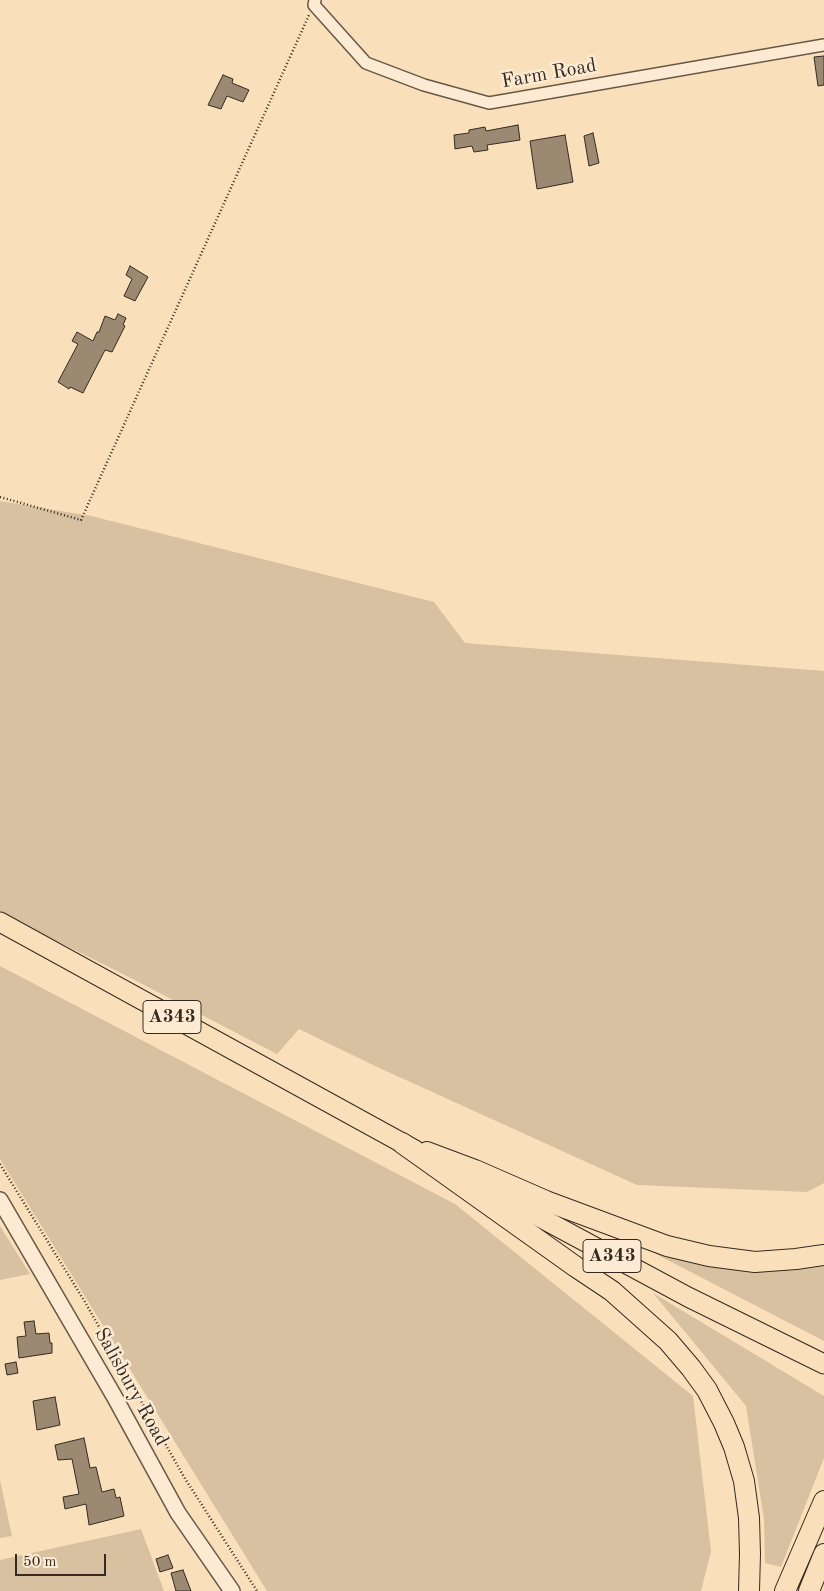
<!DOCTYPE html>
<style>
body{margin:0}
#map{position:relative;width:824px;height:1591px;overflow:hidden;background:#fae0ba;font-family:"Old Standard TT",serif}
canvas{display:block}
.scale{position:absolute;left:15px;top:1554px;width:91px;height:22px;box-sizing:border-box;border:2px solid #342a21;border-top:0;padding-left:6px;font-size:15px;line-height:18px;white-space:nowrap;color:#342a21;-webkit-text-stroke:4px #fcebd2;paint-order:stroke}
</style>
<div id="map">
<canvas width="824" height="1591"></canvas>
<div class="scale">50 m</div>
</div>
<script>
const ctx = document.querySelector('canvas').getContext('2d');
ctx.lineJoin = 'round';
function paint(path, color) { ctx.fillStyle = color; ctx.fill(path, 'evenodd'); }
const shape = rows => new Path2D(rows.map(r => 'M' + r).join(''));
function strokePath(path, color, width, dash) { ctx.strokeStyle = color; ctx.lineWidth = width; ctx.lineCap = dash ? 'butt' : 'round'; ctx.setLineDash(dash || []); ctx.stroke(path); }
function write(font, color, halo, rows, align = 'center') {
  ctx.font = font + ' "Old Standard TT",serif'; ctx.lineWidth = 5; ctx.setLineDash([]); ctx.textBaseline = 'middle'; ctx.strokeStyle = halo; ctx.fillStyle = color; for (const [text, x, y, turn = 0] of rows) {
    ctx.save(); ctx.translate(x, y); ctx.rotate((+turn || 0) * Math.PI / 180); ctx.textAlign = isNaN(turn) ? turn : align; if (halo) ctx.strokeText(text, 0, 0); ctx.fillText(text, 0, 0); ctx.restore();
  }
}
const green = shape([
 [0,501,91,516,434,602,465,643,824,671,824,1183,807,1192,637,1185,375,1066,299,1029,277,1054,117,971,0,913],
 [0,966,455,1204,693,1396,711,1551,701,1591,267,1591,0,1159],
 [0,1226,30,1274,0,1280],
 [625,1238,713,1264,799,1269,824,1262,824,1341],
 [653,1293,824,1396,824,1458,781,1567,765,1563,764,1519,746,1406],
 [0,1480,12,1536,0,1538],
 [141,1529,164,1591,0,1591,0,1560]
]);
const building = shape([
 [824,56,824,85,818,86,814,57,824,56],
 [223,75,233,79,232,83,249,90,243,102,227,96,221,109,208,105,223,75],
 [518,125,520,140,487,145,488,150,474,152,472,146,455,149,454,135,469,133,469,130,485,127,486,131,518,125],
 [593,133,599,163,589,166,584,136,593,133],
 [565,135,573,182,537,189,530,141,565,135],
 [130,266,148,277,135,301,124,296,132,279,126,275,130,266],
 [118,314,126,318,123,325,125,326,112,352,105,350,83,393,70,387,69,389,58,382,78,344,72,341,77,332,93,341,97,332,99,332,105,316,115,320,118,314],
 [34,1321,36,1334,49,1333,50,1343,52,1343,52,1353,19,1358,17,1337,26,1336,24,1322,34,1321],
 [16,1362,18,1373,7,1375,5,1364,16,1362],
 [55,1397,60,1425,37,1430,33,1401,55,1397],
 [84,1438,90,1468,96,1467,102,1492,114,1489,116,1498,120,1497,124,1516,89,1525,86,1504,65,1509,63,1497,79,1494,72,1459,58,1460,55,1445,84,1438],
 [168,1555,173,1568,160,1572,156,1559,168,1555],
 [183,1570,191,1591,176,1591,171,1573,183,1570]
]);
const path = shape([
 [0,497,81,520,309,15],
 [0,1164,85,1302,184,1477,257,1591]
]);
const minor = shape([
 [315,0,314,5,366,63,424,85,489,103,824,45]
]);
const tertiary = shape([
 [0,1200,114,1396,178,1513,232,1591]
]);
const primary = shape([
 [0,922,415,1150],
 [448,1168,688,1297,824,1364]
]);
const trunk = shape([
 [402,1143,576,1267,612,1291,668,1341,691,1368,707,1390,724,1423,734,1447,744,1481,749,1518,750,1554,749,1591],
 [427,1152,475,1170,546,1201,667,1246,709,1256,755,1262,796,1259,824,1255],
 [785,1591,824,1501],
 [809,1591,824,1554]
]);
const shields = [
 [172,1017,58],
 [612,1256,58]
];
const shieldNames = [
 ["A343",172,1017],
 ["A343",612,1256]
];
const streetNames = [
 ["Farm Road",549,74,-10],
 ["Salisbury Road",131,1387,61]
];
paint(green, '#d8c1a0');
paint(building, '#9b8971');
strokePath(building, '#342a21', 1);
strokePath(minor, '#665847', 14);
strokePath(tertiary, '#665847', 18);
strokePath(primary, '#342a21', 21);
strokePath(trunk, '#342a21', 22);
strokePath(path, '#342a21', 2.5, [1, 2.5]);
strokePath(minor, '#fcebd2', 11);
strokePath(tertiary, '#fcebd2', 15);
strokePath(primary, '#fae0ba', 19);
strokePath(trunk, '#fae0ba', 20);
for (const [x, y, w] of shields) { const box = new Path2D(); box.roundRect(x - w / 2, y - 16.5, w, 33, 4); ctx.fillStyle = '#fcebd2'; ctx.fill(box); strokePath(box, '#342a21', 1); }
write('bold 19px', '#342a21', null, shieldNames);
write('20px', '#342a21', '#fcebd2', streetNames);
</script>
